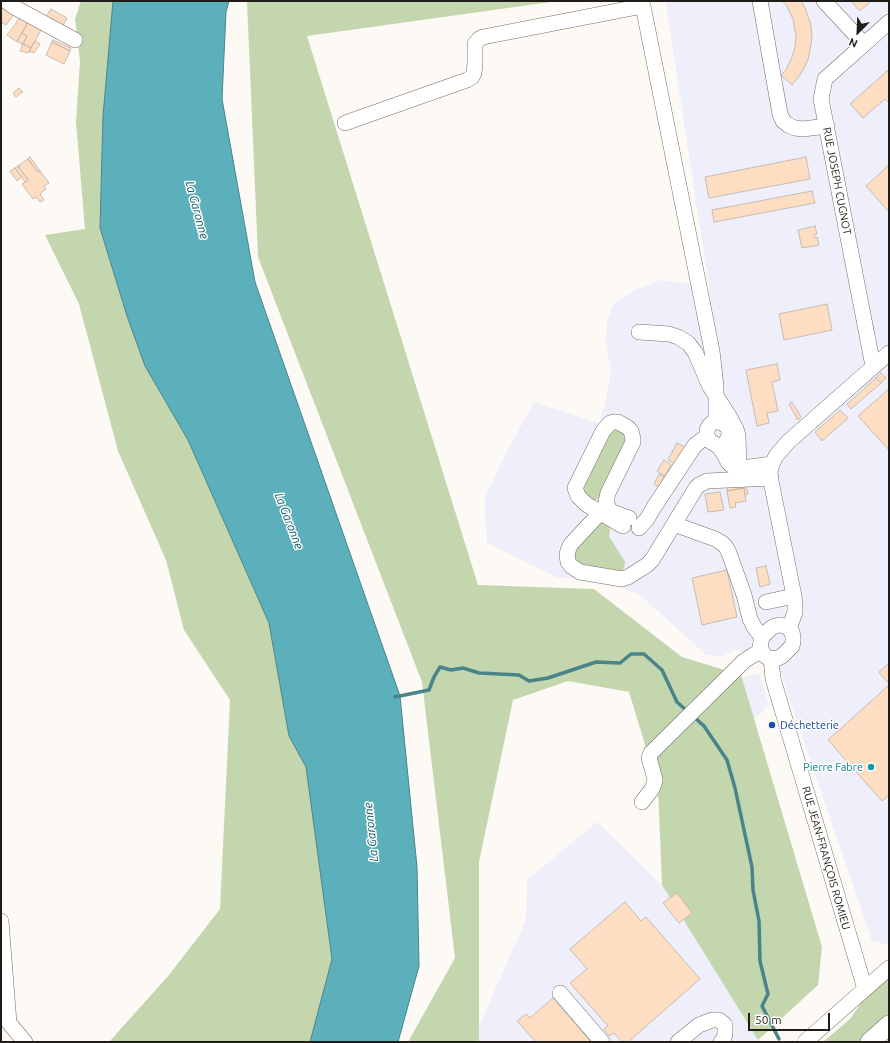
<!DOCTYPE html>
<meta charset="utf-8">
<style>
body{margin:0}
#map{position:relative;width:890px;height:1043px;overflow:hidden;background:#fdf9f5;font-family:Ubuntu,sans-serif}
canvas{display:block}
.frame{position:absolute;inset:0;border:2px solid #201c18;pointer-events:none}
.north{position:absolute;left:838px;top:12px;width:40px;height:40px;-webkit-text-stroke:3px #fff;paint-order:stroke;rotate:204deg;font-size:11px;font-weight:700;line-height:16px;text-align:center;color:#201c18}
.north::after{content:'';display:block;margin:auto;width:14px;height:18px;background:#201c18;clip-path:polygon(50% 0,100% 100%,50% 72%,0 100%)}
.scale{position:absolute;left:748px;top:1013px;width:82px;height:18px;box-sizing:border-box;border:2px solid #201c18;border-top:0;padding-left:5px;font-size:12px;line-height:14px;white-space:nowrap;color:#201c18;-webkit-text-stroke:3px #fff;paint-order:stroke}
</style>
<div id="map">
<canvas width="890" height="1043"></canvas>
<div class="frame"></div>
<div class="north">N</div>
<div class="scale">50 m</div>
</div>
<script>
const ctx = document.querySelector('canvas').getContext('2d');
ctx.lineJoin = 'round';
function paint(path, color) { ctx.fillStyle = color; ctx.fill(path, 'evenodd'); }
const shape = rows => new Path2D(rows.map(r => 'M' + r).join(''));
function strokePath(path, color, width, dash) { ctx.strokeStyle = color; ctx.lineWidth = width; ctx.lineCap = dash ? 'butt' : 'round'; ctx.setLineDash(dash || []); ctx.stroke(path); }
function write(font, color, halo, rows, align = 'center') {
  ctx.font = font + ' Ubuntu,sans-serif'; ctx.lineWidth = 3; ctx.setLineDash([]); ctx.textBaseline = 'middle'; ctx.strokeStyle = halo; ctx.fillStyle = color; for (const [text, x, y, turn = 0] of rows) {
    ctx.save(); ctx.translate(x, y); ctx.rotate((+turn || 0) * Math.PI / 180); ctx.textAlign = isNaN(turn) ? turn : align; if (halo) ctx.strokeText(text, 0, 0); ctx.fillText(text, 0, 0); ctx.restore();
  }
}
const industrial = shape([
 [669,1,889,1,889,945,872,941,780,671,736,649,722,657,705,654,640,595,605,582,556,577,487,543,484,500,502,461,534,402,599,423,605,404,611,372,606,342,607,321,613,304,633,291,660,280,689,284,710,293,666,4],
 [759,673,769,705,747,726,721,700,743,677],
 [597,822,662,885,760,1042,479,1042,479,1026,526,920,527,880]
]);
const green = shape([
 [81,1,113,1,103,116,100,229,127,316,145,366,188,440,269,623,289,736,306,767,332,959,310,1042,109,1042,169,975,220,909,230,700,184,630,166,560,118,451,79,304,45,235,85,229,76,122,80,61,75,19],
 [247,1,558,1,307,36,478,585,594,589,682,657,741,675,822,947,818,985,758,1040,662,885,658,787,629,692,568,681,513,700,479,862,479,1042,408,1042,455,958,422,682,258,257],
 [613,427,629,434,599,498,594,501,588,500,581,484],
 [599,520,609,523,610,532,609,536,625,562,624,568,622,572,590,571,574,559,573,551],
 [889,976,889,1017,859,1042,823,1042,850,1019,866,996]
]);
const water = shape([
 [113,1,229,1,226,12,222,99,255,282,400,696,417,867,419,966,398,1042,310,1042,332,959,306,767,289,736,269,623,188,440,145,366,127,316,100,228,103,116,113,1]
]);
const stream = shape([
 [395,697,429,690,434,677,440,667,451,670,463,668,479,673,519,675,529,681,548,678,596,662,620,663,631,654,644,654,662,670,677,702,688,712],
 [693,716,704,726,727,760,735,788,752,867,753,890,759,921,760,961,768,994,762,1006,779,1039]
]);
const building = shape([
 [782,1,801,1,805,8,811,25,812,39,808,60,800,75,792,85,781,75,786,70,792,57,795,47,796,36,793,19,787,6,782,1],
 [851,1,871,1,860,11,851,1],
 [3,5,15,13,6,25,1,22,1,8,3,5],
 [51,9,67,18,62,27,45,18,51,9],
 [20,17,28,22,17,42,7,35,14,26,20,17],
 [28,22,41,30,31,48,23,44,27,36,22,33,28,22],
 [22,33,27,36,23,45,17,41,22,33],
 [53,40,71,48,70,51,52,42,53,40],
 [35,41,40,44,34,53,29,51,35,41],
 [52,42,70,51,64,64,46,55,52,42],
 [23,44,31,48,29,53,20,51,23,44],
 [887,71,889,72,889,95,888,97,889,98,889,103,885,99,863,118,850,104,887,71],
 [19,88,23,92,16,97,13,93,19,88],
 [30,157,40,171,38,172,28,159,30,157],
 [806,157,810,179,709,198,705,177,806,157],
 [28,159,38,172,40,171,49,183,44,186,46,189,40,194,44,200,40,202,36,197,33,199,22,184,28,180,18,166,28,159],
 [889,165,889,212,866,186,889,165],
 [18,166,28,180,25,182,15,168,18,166],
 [15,168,22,177,17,181,10,171,15,168],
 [812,191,815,203,714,222,712,210,812,191],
 [815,226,817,234,814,234,815,238,817,237,819,245,802,248,798,230,815,226],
 [827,304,832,330,784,340,779,314,827,304],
 [777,364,780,380,772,382,778,411,767,413,769,423,757,426,746,370,777,364],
 [881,373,886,378,881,383,876,378,881,373],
 [876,378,881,383,851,409,847,404,876,378],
 [889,389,889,450,858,416,889,389],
 [792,402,801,417,798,420,789,404,792,402],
 [840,410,848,418,822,441,815,432,840,410],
 [677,443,687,448,677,465,668,460,677,443],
 [664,460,671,465,665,476,657,471,664,460],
 [659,474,664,477,659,487,654,484,659,474],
 [746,485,748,494,745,495,744,488,727,491,727,488,746,485],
 [744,488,746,501,735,503,736,507,730,508,727,491,744,488],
 [720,492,724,510,708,512,705,494,720,492],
 [766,566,770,584,760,587,756,568,766,566],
 [727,570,737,617,702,625,692,578,727,570],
 [889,663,889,684,879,672,889,663],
 [889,685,889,795,882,801,828,740,889,685],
 [677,893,692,913,679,923,663,903,677,893],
 [625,902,641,921,646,917,700,979,628,1042,622,1042,614,1033,609,1036,604,1029,608,1026,570,983,587,969,570,949,625,902],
 [553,998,591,1042,536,1042,517,1021,526,1014,530,1018,553,998]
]);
const minor = shape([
 [6,1,14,7,75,40],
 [760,1,780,114,783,121,788,125,795,128,803,129,827,126],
 [824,1,864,44],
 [345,123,467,80,472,77,474,73,475,64,475,44,479,39,483,37,643,6,712,351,716,386,716,422],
 [639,332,669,334,678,337,688,343,695,352,709,385,729,416,736,429,738,435,739,468],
 [873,366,821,99,825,79,889,22],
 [724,454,725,444,729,436,729,431,727,427,724,424,720,422,716,422,712,423,709,426,707,430,707,435,708,439,711,442,715,444,720,448,724,454,728,462,731,465,734,467,742,468,772,464],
 [600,513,571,544,569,548,567,554,568,562,571,566,580,572,622,579,628,577,647,565,652,560,696,488,699,485,707,481,771,478],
 [674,524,715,539,722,543,726,547,729,553,744,595,750,619,754,627,762,637],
 [623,526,586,504,578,496,575,488,603,431,610,423,613,422,618,422,627,427,631,431,633,439,633,442,608,493,606,502,609,509,612,512,629,518],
 [639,528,647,519,654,507,695,445,703,439,708,437],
 [766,602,794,596],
 [780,625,785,626,789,629,792,632,793,637,793,642,792,646,782,656,778,658,773,659,768,658,764,655,760,647,762,637,771,628,775,626,780,625],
 [789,629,795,612,795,605,794,596,771,481,770,472,772,464,776,456,788,442,889,353],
 [771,658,773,679,865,989],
 [642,802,652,789,654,784,655,779,649,758,651,753,744,661,755,654,762,651],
 [1,921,9,1023,25,1042],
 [560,993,602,1042],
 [678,1042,699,1025,712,1020,719,1020,725,1025,725,1034,723,1041,721,1042],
 [805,1042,889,968]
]);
const major = shape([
 [870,1042,889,1025]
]);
const markers = [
 [772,725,4,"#1a4fb4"],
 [871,767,4,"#0f9aa8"]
];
const streetNames = [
 ["RUE JOSEPH CUGNOT",837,181,79],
 ["RUE JEAN-FRANÇOIS ROMIEU",826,858,74]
];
const transitNames = [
 ["Déchetterie",780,725]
];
const cultureNames = [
 ["Pierre Fabre",863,767]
];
const waterNames = [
 ["La Garonne",197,210,75],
 ["La Garonne",289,521,69],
 ["La Garonne",371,832,-96]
];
paint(industrial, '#efeefb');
paint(green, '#c3d6ad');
paint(water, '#5bb0bc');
strokePath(water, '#49848b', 1);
strokePath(stream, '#49848b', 3.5);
paint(building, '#fddec3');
strokePath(building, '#c6bcb2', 1);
strokePath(minor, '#786e65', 16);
strokePath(major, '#786e65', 20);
strokePath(minor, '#fff', 15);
strokePath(major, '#fff', 19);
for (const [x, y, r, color] of markers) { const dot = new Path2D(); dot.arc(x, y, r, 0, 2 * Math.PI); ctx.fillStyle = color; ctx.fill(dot); strokePath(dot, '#fff', 1.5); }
write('11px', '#201c18', '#fff', streetNames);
write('11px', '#164399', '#fff', transitNames, 'left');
write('11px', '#0d838f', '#fff', cultureNames, 'right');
write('italic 12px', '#0b5660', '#fff', waterNames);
</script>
